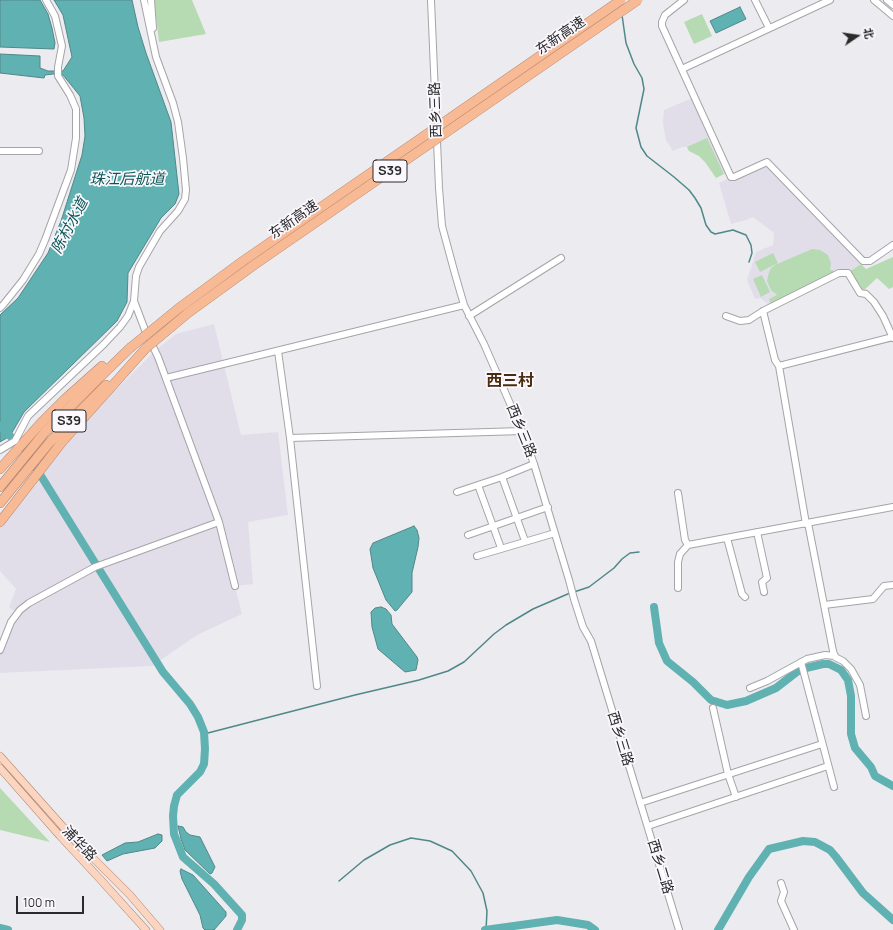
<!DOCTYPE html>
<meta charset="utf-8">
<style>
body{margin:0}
#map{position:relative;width:893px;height:930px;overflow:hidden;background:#ecebf0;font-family:Manrope,"Noto Sans SC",sans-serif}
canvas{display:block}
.north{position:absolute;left:837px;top:16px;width:40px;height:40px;-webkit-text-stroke:3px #faf8fd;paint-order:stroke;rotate:77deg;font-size:11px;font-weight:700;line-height:16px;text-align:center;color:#2a2a2b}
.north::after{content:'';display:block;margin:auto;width:14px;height:18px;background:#2a2a2b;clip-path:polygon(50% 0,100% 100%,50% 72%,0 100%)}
.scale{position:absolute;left:16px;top:896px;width:68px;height:18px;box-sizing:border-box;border:2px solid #2a2a2b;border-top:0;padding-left:5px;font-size:12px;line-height:14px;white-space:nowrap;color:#2a2a2b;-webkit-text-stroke:3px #faf8fd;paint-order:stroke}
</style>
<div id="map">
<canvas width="893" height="930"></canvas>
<div class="north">北</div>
<div class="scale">100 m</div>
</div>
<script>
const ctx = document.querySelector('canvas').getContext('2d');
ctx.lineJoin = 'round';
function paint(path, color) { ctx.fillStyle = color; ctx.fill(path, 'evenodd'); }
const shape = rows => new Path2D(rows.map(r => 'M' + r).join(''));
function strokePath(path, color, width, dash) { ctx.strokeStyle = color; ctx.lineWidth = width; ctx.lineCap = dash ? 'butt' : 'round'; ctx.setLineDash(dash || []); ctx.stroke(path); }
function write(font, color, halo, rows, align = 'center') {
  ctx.font = font + ' Manrope,"Noto Sans SC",sans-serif'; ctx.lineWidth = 3.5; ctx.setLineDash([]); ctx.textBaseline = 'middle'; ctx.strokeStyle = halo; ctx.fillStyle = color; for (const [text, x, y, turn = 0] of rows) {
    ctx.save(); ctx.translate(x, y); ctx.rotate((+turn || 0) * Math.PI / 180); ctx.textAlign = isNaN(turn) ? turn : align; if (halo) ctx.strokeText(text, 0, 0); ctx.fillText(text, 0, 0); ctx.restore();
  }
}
const built = shape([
 [695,97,729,172,716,178,712,170,699,156,689,151,687,147,682,147,673,151,666,140,663,123,664,110],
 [767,166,861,264,848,273,839,273,772,307,760,298,755,299,747,280,756,252,773,245,774,233,753,217,746,220,731,224,719,183,731,177,736,176,737,179],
 [214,324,241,435,278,432,288,515,248,522,253,584,235,586,242,614,197,635,152,666,0,673,0,650,17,613,9,607,16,589,0,571,0,527,41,475,95,410,156,350,176,334]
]);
const green = shape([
 [154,0,192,0,206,34,159,42],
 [702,14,712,36,694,44,684,22],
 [707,138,724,174,716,178,705,162,699,156,689,151,687,147],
 [812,249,820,250,828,255,831,263,830,270,833,270,834,274,771,304,769,299,777,295,771,290,767,281,769,272,771,268,775,265],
 [773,253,778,263,760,272,755,262],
 [893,257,893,287,889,289,877,278,862,292,849,272,861,264,866,269],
 [762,275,770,292,761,297,753,279],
 [0,788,50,842,0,830]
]);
const water = shape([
 [0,0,40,0,48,14,52,28,55,43,54,49,0,47,0,0],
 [54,0,132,0,138,27,146,53,171,122,179,194,175,204,161,218,128,273,127,302,117,321,24,412,10,436,0,442,0,315,18,298,48,253,61,221,82,155,85,136,84,118,80,96,63,75,53,74,45,75,44,78,0,73,0,54,40,56,40,68,48,71,63,71,72,57,63,15,54,0],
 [740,7,746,19,716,33,710,21,740,7],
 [414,526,417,530,419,538,418,547,412,573,412,592,397,610,395,611,386,600,373,568,370,549,373,543,414,526],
 [381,607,386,609,391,615,392,624,417,657,418,660,416,670,405,672,378,649,372,627,371,612,375,608,381,607],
 [178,826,183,827,186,832,190,835,200,837,215,867,212,873,210,874,185,850,181,839,178,826],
 [158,834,162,835,162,841,155,848,123,854,107,861,102,855,125,843,138,842,158,834],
 [181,869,193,875,226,912,226,916,214,930,205,930,203,928,200,915,182,879,180,871,181,869]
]);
const stream = shape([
 [622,15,626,43,634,64,642,78,644,89,636,128,641,147,647,156,674,177,689,190,695,198,701,208,706,225,711,232,715,234,733,230,746,235,751,245,752,253,749,262],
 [574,592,589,587,614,568,622,559,630,553,639,552],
 [204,734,355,695,419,680,448,671,464,662,494,634,506,625,533,609,570,593],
 [339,881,364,860,390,845,411,838,430,841,452,851,471,871,483,893,487,911,486,930]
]);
const river = shape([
 [0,426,10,436,23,447,163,672,190,704,198,717,204,732,205,749,204,764,200,772,177,795,174,806,173,816,174,834,183,857,214,884,242,915,242,920,237,930],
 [654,607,659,643,667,661,693,682,711,700,727,705,746,701,776,688,798,671,806,668,823,664,829,664,841,670,848,680,851,696,851,734,855,748,871,767,875,776,893,786],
 [0,928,8,930],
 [485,930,557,920,588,925,595,930],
 [718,930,749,877,769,849,803,841,815,842,830,850,836,857,863,893,893,920]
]);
const minor = shape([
 [151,0,153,28],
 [431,0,439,188,442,226,455,274,464,305,484,344,522,431,534,464,569,580,574,599,583,627,591,641,679,930],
 [684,0,665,15,662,22,662,26,731,177,734,177,767,162,863,261,870,261,893,245],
 [755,0,769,28],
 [874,0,893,16],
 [887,0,893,5],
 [682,69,830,0],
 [0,151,39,151],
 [134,301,145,330,158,357,219,522,235,586],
 [0,308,3,305,23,280,39,254,45,240,71,170,76,138,76,109,70,95,58,76,58,67,62,46,55,16,46,0],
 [763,311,775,360,779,366,806,524],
 [469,316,561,258],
 [726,316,740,321,749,320,763,311,839,273,848,273,860,293,866,294,874,302,883,316,893,338],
 [278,351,290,438,317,686],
 [779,366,893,337],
 [166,378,464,305],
 [290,438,522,431],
 [0,450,15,441,28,416,104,344,120,327,128,316,134,301,136,276,139,267,160,231,178,211,185,199,186,190,183,158,178,122,173,103,156,57,144,0],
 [502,477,525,541],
 [478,485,501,548],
 [457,492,502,477,534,464],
 [678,493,685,540,688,545,893,507],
 [808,523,824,605,873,599,884,586,893,585],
 [757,532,767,578,762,582,764,592],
 [468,535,548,507],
 [727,538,742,594,745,597],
 [477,556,555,533],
 [678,588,678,562,680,554,688,545],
 [824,605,833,651,835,657,843,661,851,669,860,685,866,716],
 [0,650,11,622,20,610,29,603,95,567,219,522],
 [801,662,834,787],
 [750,688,767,681,807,659,825,655,835,656],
 [713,708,728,774,736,797],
 [640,803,822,744],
 [648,826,828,766],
 [781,883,784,892,781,901,794,930]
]);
const major = shape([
 [0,756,73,838,130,895,160,930],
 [0,768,60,836,99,878,146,930]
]);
const highway = shape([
 [0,469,40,424,65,399,102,366],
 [0,487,45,432,100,377,130,348],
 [0,503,50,442,106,385],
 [0,522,62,442,146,348]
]);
const highwayBridge = shape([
 [130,348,179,308,243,261,621,0],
 [146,348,188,313,254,265,638,0]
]);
const shields = [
 [390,171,34],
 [69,421,34]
];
const shieldNames = [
 ["S39",390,171],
 ["S39",69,421]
];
const streetNames = [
 ["东新高速",561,36,-34],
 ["西乡三路",436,110,-92],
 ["东新高速",294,220,-35],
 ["西乡三路",521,431,68],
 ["西乡三路",620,739,73],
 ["浦华路",79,844,46],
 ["西乡二路",660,867,73]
];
const waterNames = [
 ["珠江后航道",127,180],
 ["陈村水道",70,226,-62]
];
const quarterNames = [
 ["西三村",510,382]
];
paint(built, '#e1deea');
paint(green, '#b6dbb3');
paint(water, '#60b1b1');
strokePath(water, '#508889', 1);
strokePath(stream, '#508889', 1.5);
strokePath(river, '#60b1b1', 8);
strokePath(minor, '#a5a4a8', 8);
strokePath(major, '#b08770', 8);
strokePath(highway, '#b08770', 10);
strokePath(minor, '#fff', 6);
strokePath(major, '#fbd5bf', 7);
strokePath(highway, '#f8b995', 9);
strokePath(highwayBridge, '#b08770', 10, []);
strokePath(highwayBridge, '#f8b995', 9);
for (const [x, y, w] of shields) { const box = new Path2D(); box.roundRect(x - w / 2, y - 11, w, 22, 3); ctx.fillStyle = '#faf8fd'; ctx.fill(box); strokePath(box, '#2a2a2b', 1); }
write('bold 13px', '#2a2a2b', null, shieldNames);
write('14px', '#2a2a2b', '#faf8fd', streetNames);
write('italic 15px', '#0d5656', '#faf8fd', waterNames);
write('bold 16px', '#4a2d10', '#faf8fd', quarterNames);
</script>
